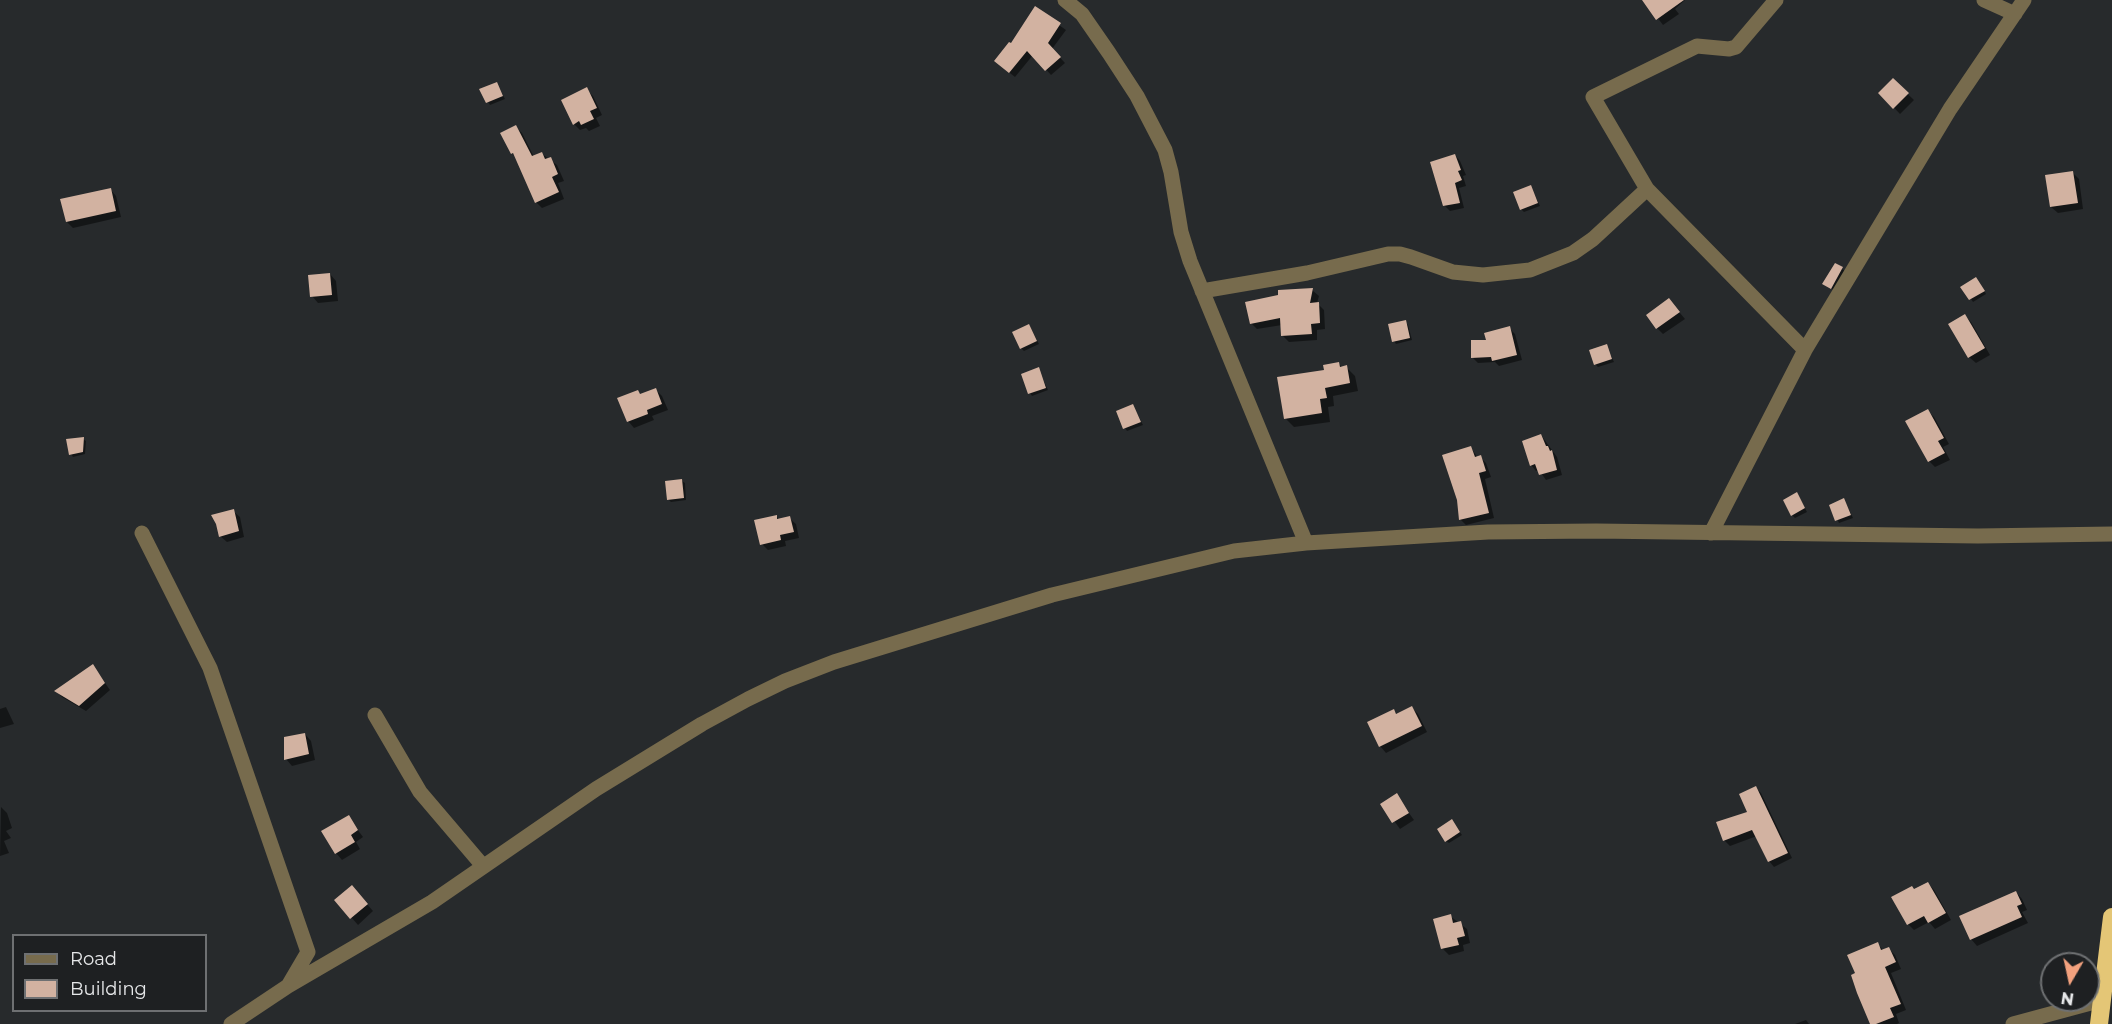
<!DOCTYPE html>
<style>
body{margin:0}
#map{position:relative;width:2112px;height:1024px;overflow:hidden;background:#272a2c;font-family:Montserrat,sans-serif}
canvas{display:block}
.legend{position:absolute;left:12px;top:934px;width:195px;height:78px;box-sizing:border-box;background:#1e2022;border:2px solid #6e7072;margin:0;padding:8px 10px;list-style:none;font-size:18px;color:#e6e7e9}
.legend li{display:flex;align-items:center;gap:12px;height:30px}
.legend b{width:30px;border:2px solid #6e7072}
.north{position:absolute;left:2040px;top:952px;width:60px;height:60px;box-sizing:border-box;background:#1e2022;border:2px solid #6e7072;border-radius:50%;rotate:189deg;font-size:16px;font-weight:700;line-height:24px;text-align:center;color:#e6e7e9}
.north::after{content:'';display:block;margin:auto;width:21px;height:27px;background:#f2a17e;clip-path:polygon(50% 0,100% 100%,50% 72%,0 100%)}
</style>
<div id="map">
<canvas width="2112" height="1024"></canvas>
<ul class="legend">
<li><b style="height:8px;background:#776b4d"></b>Road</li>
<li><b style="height:16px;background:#d2b2a1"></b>Building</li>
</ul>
<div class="north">N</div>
</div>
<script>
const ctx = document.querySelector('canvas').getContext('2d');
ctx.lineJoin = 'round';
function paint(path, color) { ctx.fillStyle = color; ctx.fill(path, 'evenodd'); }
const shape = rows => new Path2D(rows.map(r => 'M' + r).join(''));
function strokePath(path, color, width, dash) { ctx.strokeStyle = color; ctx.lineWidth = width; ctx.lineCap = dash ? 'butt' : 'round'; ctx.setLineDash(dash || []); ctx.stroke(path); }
const shadow = shape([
 [1644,0,1685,0,1675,9,1679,14,1663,25],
 [1035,8,1066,30,1052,49,1065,63,1051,75,1033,55,1015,77,1001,66],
 [1893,80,1914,100,1900,114,1880,93],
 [496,83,505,99,490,105,481,90],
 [586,89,593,96,602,115,596,118,600,126,589,131,586,128,580,130,574,124],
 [516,127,522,133,534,157,541,153,557,165,564,181,558,183,564,199,542,208,536,202,517,158,512,153,502,134],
 [1455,155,1460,161,1466,175,1463,176,1466,186,1459,188,1464,208,1450,211,1444,205],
 [2073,173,2079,179,2083,209,2058,213,2051,207],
 [1531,187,1540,206,1524,212,1521,209],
 [110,189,116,196,121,217,73,228,67,222],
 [1836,265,1845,271,1834,290,1827,286],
 [330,274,336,281,338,301,318,303,312,296],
 [1979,282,1986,294,1973,302,1963,287],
 [1312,290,1319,296,1317,303,1324,310,1325,329,1317,330,1317,340,1289,342,1282,335,1282,325,1257,329,1251,323],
 [1669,300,1685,319,1663,334,1657,328],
 [1965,316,1971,322,1990,355,1976,363,1969,357],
 [1405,322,1408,325,1412,340,1396,344,1394,341],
 [1029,325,1039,344,1024,351,1021,348],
 [1509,328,1515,334,1522,360,1499,366,1495,362,1478,363,1473,358,1488,341],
 [1606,346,1614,362,1598,367,1595,364],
 [1338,363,1343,368,1346,367,1355,376,1358,391,1333,396,1334,406,1328,407,1330,422,1294,427,1286,419,1326,371],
 [1038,369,1048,390,1032,396,1030,393],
 [656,390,662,396,668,410,652,416,654,420,634,428,628,421,641,395],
 [1133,406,1143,425,1127,431,1125,428],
 [1928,411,1934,417,1949,444,1943,447,1950,460,1935,467,1929,461],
 [1541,435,1557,457,1562,475,1546,480,1539,470,1536,471,1531,465],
 [83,439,86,441,85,454,73,457,71,454],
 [1471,448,1478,458,1480,457,1486,463,1491,477,1485,479,1494,518,1466,525,1460,519],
 [682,481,685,483,686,500,671,502,668,499],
 [1799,497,1807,512,1795,518,1792,515],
 [1844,500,1853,518,1839,523,1831,506],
 [233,511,240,517,244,537,227,542,220,536],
 [776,516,780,520,789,518,796,524,799,538,785,541,786,546,768,550,762,544],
 [93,666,110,690,86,711,62,697,56,691],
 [6,707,14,724,0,728,0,709],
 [1412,708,1418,714,1427,732,1386,753,1380,746,1394,711,1398,715],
 [305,734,311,741,315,760,292,766,286,759],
 [1756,788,1761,793,1792,858,1774,867,1769,861,1757,836,1730,846,1724,840,1749,813],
 [1396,795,1414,820,1400,829,1382,804],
 [1,807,7,813,12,828,6,831,11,838,4,841,9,853,0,856],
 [348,817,363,837,356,842,360,849,342,860,336,853],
 [1454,824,1462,835,1449,843,1446,841],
 [1928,883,1934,890,1951,920,1935,929,1929,922,1914,930,1908,924,1915,891],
 [2016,892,2022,899,2027,910,2022,912,2028,923,1977,946,1971,939],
 [358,894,373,911,358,925,337,901],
 [1450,916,1467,929,1470,943,1463,945,1464,951,1449,955,1443,949,1435,920],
 [1877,943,1884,951,1889,949,1895,955,1901,969,1891,973,1906,1010,1896,1014,1899,1023,1897,1024,1872,1024],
 [1806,1020,1809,1024,1795,1024]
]);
const building = shape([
 [1642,0,1684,0,1656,20],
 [1035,6,1061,23,1048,43,1061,57,1045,71,1027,51,1009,73,994,61,1009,42,1011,43],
 [1893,78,1909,93,1893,109,1878,93],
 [497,82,503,96,486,103,479,89],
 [587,87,597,108,590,111,594,119,581,125,579,121,573,125,561,100],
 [516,125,532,156,542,152,545,159,551,157,558,174,552,177,559,192,535,203,513,153,511,154,500,133],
 [1455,154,1461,170,1458,171,1462,180,1455,183,1460,203,1443,206,1430,162],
 [2073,171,2078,203,2050,207,2045,175],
 [1531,185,1538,203,1520,210,1513,192],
 [111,188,116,211,66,222,60,199],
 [1835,263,1843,267,1831,289,1822,284],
 [330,273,332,295,310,297,308,275],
 [1976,277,1985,291,1969,300,1960,287],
 [1313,288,1310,303,1319,302,1320,323,1311,324,1312,334,1281,336,1280,318,1250,324,1245,302,1278,295,1278,290],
 [1669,298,1680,312,1656,329,1646,315],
 [1965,314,1985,348,1968,358,1948,324],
 [1406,320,1410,338,1392,342,1388,324],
 [1029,324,1037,341,1020,349,1012,332],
 [1510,326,1517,355,1492,361,1491,357,1471,358,1471,340,1486,340,1484,333],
 [1607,344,1612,359,1594,365,1589,350],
 [1339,362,1340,367,1347,365,1350,383,1325,388,1327,398,1320,399,1322,413,1284,419,1277,377,1324,370,1323,365],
 [1039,367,1046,388,1028,394,1021,374],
 [656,388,662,404,647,410,648,414,627,422,617,398,638,390,640,394],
 [1133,404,1141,422,1123,429,1116,411],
 [1928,409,1944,438,1938,441,1945,453,1928,462,1905,421],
 [1541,434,1546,446,1548,446,1550,451,1552,450,1557,470,1539,475,1535,464,1530,466,1522,441],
 [84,437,83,452,69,455,66,439],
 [1471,446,1475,457,1481,455,1486,471,1479,473,1489,513,1459,520,1457,500,1442,455],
 [682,479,684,498,667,500,665,481],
 [1797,492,1805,508,1791,516,1783,500],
 [1844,498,1851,515,1835,521,1829,505],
 [234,509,239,531,219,537,216,524,211,515],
 [777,515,777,519,790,516,794,532,780,535,781,540,760,545,754,520],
 [93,664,105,683,79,706,54,691],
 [1412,706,1422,726,1379,747,1367,722,1394,709,1396,714],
 [305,733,309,754,284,760,284,737],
 [1756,786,1788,853,1768,862,1752,830,1723,841,1716,822,1747,812,1739,794],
 [1397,793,1409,813,1392,823,1380,804],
 [349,815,358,830,351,835,355,842,335,854,321,831],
 [1452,819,1460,832,1445,842,1437,829],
 [1928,882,1946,913,1928,923,1924,916,1907,925,1891,897,1912,886,1914,889],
 [352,885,368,904,350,919,334,900],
 [2016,891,2022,904,2017,906,2022,917,1970,940,1959,916],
 [1451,914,1453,923,1461,921,1465,936,1457,938,1459,945,1441,949,1433,919],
 [1878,942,1881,950,1889,947,1896,962,1885,967,1901,1004,1890,1008,1894,1017,1876,1024,1870,1024,1857,993,1851,975,1855,973,1847,955]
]);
const street = shape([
 [1065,0,1082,14,1109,53,1137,96,1165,150,1171,172,1181,232,1190,261,1306,543],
 [1984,0,2015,14],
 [1647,189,1805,350],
 [1202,291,1307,273,1388,254,1400,254,1411,257,1453,272,1483,275,1530,270,1573,253,1593,239,1647,189,1593,97,1697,46,1729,49,1736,47,1776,0],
 [142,533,210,668,308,952,288,986],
 [1711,533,1805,350,1950,109,2024,0],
 [375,715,420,792,483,866],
 [231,1024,288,986,432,902,596,789,702,724,748,699,785,681,834,662,1052,595,1234,551,1306,543,1488,532,1596,531,1978,536,2112,534],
 [2013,1024,2102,1000]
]);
const highway = shape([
 [2099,1024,2112,917]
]);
paint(shadow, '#0007');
paint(building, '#d2b2a1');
strokePath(street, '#776b4d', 15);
strokePath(highway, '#e4c676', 18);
</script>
